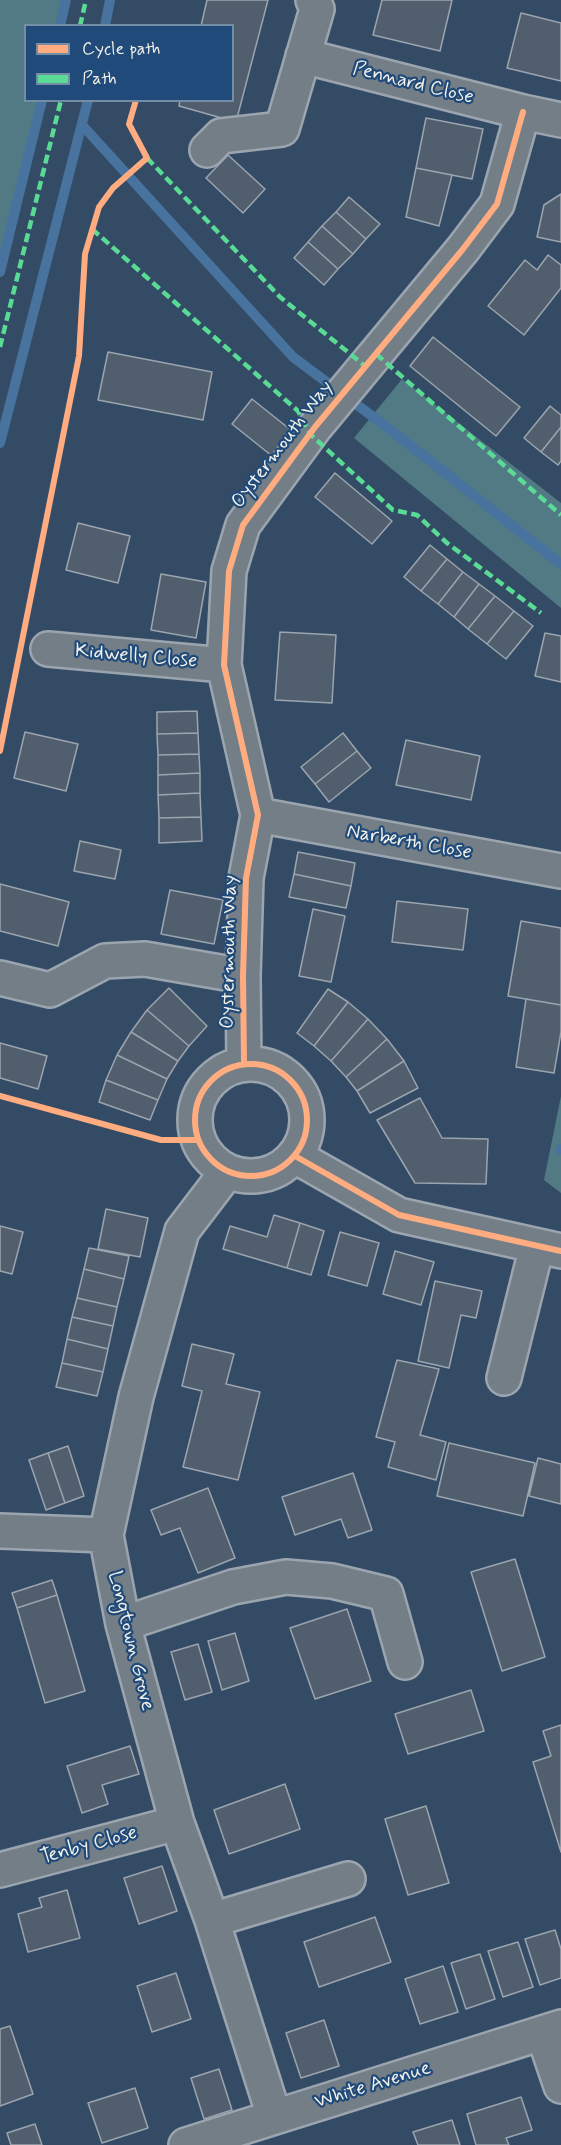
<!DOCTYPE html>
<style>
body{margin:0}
#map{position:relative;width:561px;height:2145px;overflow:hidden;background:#344b65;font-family:Mynerve,sans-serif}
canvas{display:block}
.legend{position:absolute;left:24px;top:24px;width:210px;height:78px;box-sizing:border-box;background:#1f4a7a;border:2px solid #748da6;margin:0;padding:8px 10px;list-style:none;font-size:18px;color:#f4f1e8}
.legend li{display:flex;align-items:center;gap:12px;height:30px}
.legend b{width:30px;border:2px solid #748da6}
</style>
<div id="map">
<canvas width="561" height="2145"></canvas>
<ul class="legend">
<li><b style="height:8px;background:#ffac80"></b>Cycle path</li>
<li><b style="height:8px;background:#5adb95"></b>Path</li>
</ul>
</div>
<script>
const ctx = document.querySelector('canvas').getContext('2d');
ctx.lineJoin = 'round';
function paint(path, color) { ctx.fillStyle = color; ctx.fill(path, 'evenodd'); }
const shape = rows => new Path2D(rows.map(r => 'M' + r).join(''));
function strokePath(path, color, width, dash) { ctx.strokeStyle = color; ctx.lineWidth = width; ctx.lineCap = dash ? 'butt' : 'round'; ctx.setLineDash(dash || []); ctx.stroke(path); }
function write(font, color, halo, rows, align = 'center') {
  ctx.font = font + ' Mynerve,sans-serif'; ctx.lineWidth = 4.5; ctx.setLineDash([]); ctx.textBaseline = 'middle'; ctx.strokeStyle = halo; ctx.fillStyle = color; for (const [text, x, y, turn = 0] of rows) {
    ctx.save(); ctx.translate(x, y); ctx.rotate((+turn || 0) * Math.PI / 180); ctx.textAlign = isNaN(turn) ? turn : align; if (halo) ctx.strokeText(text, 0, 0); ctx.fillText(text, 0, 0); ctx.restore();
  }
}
const green = shape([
 [0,0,66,0,60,25,26,26,26,100,42,101,0,272],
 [402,379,561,503,561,608,354,438],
 [561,1096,561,1193,544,1180]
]);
const stream = shape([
 [60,26,66,0],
 [105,26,110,0],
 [83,126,293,357,392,431,561,564],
 [0,272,42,100],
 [0,443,88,100],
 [561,1150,561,1149]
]);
const building = shape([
 [207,0,268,0,236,122,179,106,180,100,232,100,232,26,201,26,207,0],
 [382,0,452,0,440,51,373,35,382,0],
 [521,13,561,23,561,81,507,68,521,13],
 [426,118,483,129,472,179,416,168,426,118],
 [228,155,265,189,243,213,206,178,228,155],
 [416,168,452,175,439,226,406,217,416,168],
 [561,194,561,242,537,237,544,205,561,194],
 [349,197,380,224,366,239,336,212,349,197],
 [336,212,366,239,353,254,322,226,336,212],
 [322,226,353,254,338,269,308,242,322,226],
 [308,242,338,269,324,285,294,258,308,242],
 [548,255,561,265,561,288,524,335,488,306,525,260,537,270,548,255],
 [433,337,520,407,496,436,410,366,433,337],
 [108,352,212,372,203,420,98,400,108,352],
 [252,399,292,431,272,456,232,424,252,399],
 [550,406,561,415,561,427,541,452,524,438,550,406],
 [561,427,561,461,558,465,541,452,561,427],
 [335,473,392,521,372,544,315,497,335,473],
 [78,523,130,536,118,583,66,570,78,523],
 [430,545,447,559,421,591,404,577,430,545],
 [447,559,463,572,438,604,421,591,447,559],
 [463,572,479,584,454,617,438,604,463,572],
 [161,574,206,582,196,638,151,630,161,574],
 [479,584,495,596,468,629,454,617,479,584],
 [495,596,514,611,487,644,468,629,495,596],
 [514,611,533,626,506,659,487,644,514,611],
 [280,632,336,635,332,703,275,700,280,632],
 [545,633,561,636,561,682,535,676,545,633],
 [197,711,198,733,157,734,157,712,197,711],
 [25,732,78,744,66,791,14,778,25,732],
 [198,733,199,754,158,755,157,734,198,733],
 [343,733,357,751,315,784,301,767,343,733],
 [406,740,480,756,471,800,396,785,406,740],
 [357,751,371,768,329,802,315,784,357,751],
 [199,754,200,773,158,775,158,755,199,754],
 [200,773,200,793,158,795,158,775,200,773],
 [200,793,201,817,159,818,158,795,200,793],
 [201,817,202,841,159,843,159,818,201,817],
 [80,841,121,850,115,879,74,871,80,841],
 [298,852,355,863,351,886,294,874,298,852],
 [294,874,351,886,346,908,289,897,294,874],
 [0,884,69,902,58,946,0,931,0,884],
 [170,890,223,900,214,944,161,934,170,890],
 [397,901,468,909,463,950,392,942,397,901],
 [313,909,345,916,331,982,299,976,313,909],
 [521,921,561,928,561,1005,508,996,521,921],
 [169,988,207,1026,189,1046,147,1010,169,988],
 [328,989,348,1002,314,1046,297,1033,328,989],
 [526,999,561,1005,561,1032,554,1073,516,1067,526,999],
 [348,1002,368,1019,331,1061,314,1046,348,1002],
 [147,1010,189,1046,178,1061,131,1032,147,1010],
 [368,1019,387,1039,346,1077,331,1061,368,1019],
 [131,1032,178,1061,167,1079,117,1055,131,1032],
 [387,1039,404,1061,357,1091,346,1077,387,1039],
 [0,1043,47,1056,38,1089,0,1078,0,1043],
 [117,1055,167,1079,158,1100,106,1080,117,1055],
 [404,1061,418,1088,370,1113,357,1091,404,1061],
 [106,1080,158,1100,150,1120,99,1102,106,1080],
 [420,1098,442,1138,488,1139,486,1184,415,1183,377,1120,420,1098],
 [106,1209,148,1218,140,1257,98,1249,106,1209],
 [274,1215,300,1223,287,1268,223,1249,230,1226,267,1237,274,1215],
 [300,1223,324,1231,311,1275,287,1268,300,1223],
 [0,1226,23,1232,12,1274,0,1271,0,1226],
 [340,1232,379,1243,367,1286,328,1275,340,1232],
 [89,1248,129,1256,124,1279,84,1269,89,1248],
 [395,1251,434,1262,421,1305,383,1294,395,1251],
 [84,1269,124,1279,117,1307,77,1298,84,1269],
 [435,1281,482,1291,476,1318,461,1315,449,1368,418,1361,435,1281],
 [77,1298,117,1307,113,1326,72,1317,77,1298],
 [72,1317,113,1326,108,1349,67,1339,72,1317],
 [67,1339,108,1349,103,1372,62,1363,67,1339],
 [192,1344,234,1354,226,1384,260,1392,238,1480,183,1467,202,1391,182,1386,192,1344],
 [397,1360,439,1369,420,1435,446,1442,436,1480,388,1467,395,1442,376,1437,397,1360],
 [62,1363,103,1372,97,1396,56,1387,62,1363],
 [449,1443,535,1463,523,1516,437,1496,449,1443],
 [68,1446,84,1496,65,1503,48,1453,68,1446],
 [48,1453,65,1503,46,1510,29,1460,48,1453],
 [538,1458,561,1464,561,1504,529,1496,538,1458],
 [353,1473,372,1530,348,1538,341,1519,295,1535,282,1497,353,1473],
 [208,1488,235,1558,198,1573,180,1528,161,1535,151,1510,208,1488],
 [515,1559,545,1657,502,1671,471,1572,515,1559],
 [52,1580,57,1595,17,1608,12,1593,52,1580],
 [57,1595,85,1691,45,1703,17,1608,57,1595],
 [347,1609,371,1681,315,1699,290,1628,347,1609],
 [235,1633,249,1681,222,1690,208,1641,235,1633],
 [198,1644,212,1692,185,1700,171,1652,198,1644],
 [471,1690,484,1731,408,1754,395,1714,471,1690],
 [561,1725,561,1852,533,1762,551,1756,543,1731,561,1725],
 [130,1746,139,1774,102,1785,108,1804,82,1813,67,1766,130,1746],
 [285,1784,300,1829,229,1854,214,1810,285,1784],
 [426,1806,449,1883,408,1895,385,1819,426,1806],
 [162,1866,177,1911,139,1924,124,1878,162,1866],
 [67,1890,80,1938,28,1952,18,1914,42,1907,39,1898,67,1890],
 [375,1917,391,1962,319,1987,304,1942,375,1917],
 [555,1930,561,1949,561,1978,540,1985,525,1939,555,1930],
 [518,1942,533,1987,503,1997,488,1951,518,1942],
 [480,1954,495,1999,466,2009,451,1963,480,1954],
 [443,1966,458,2012,420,2024,405,1979,443,1966],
 [176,1973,191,2019,152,2032,137,1986,176,1973],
 [324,2020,339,2066,301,2078,286,2033,324,2020],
 [10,2026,33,2094,0,2106,0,2029,10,2026],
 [219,2069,232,2110,204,2119,191,2078,219,2069],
 [135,2088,148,2128,102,2143,88,2103,135,2088],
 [521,2097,532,2130,506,2138,509,2145,476,2145,467,2114,521,2097],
 [452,2120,460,2145,418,2145,413,2132,452,2120],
 [35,2124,42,2145,11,2145,7,2133,35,2124]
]);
const minor = shape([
 [303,56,523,112,561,120],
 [207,150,221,136,282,129,317,9,313,0],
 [48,649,224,665],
 [258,815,561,871],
 [0,978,50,990,105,961,145,959,243,976],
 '195 1120a56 56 0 1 1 112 0a56 56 0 1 1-112 0Z',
 [244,1064,243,976,246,878,258,815,224,665,229,571,243,525,315,427,463,249,497,204,523,112],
 [295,1156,399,1215,561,1251],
 [227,1172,182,1231,136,1397,106,1535,123,1624,177,1823,212,1920,274,2116],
 [504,1378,537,1246],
 [0,1531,106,1535],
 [123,1624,233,1587,286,1577,332,1581,386,1594,405,1662],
 [0,1870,177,1823],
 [212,1920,348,1879],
 [543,2033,561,2086],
 [186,2145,561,2027]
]);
const quiet = shape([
 [80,26,86,0],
 [147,158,280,297,365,366],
 [92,229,298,411,310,434,393,510,417,515,447,543,541,613],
 [0,347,61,100],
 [376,354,561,515]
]);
const cycleway = shape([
 [0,751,79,356,85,254,99,207,113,188,147,158,129,124,136,100],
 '195 1120a56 56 0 1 1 112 0a56 56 0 1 1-112 0Z',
 [244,1064,243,976,246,878,258,815,224,665,229,571,243,525,315,427,463,249,497,204,523,112],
 [0,1096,161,1140,198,1140],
 [295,1156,399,1215,561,1251]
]);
const streetNames = [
 ["Pennard Close",413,84,14],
 ["Oystermouth Way",283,445,-53],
 ["Kidwelly Close",136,657,5],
 ["Narberth Close",409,843,10],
 ["Oystermouth Way",230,952,-89],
 ["Longtown Grove",130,1641,76],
 ["Tenby Close",89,1846,-15],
 ["White Avenue",373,2086,-17]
];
paint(green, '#517a84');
strokePath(stream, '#48739f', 10);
paint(building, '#515e6d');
strokePath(building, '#9ba5af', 1.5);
strokePath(minor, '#9ba5af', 38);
strokePath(minor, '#737e87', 33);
strokePath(quiet, '#5adb95', 4.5, [9, 4.5]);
strokePath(cycleway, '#ffac80', 6);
write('20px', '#f4f1e8', '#1f4a7a', streetNames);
</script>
